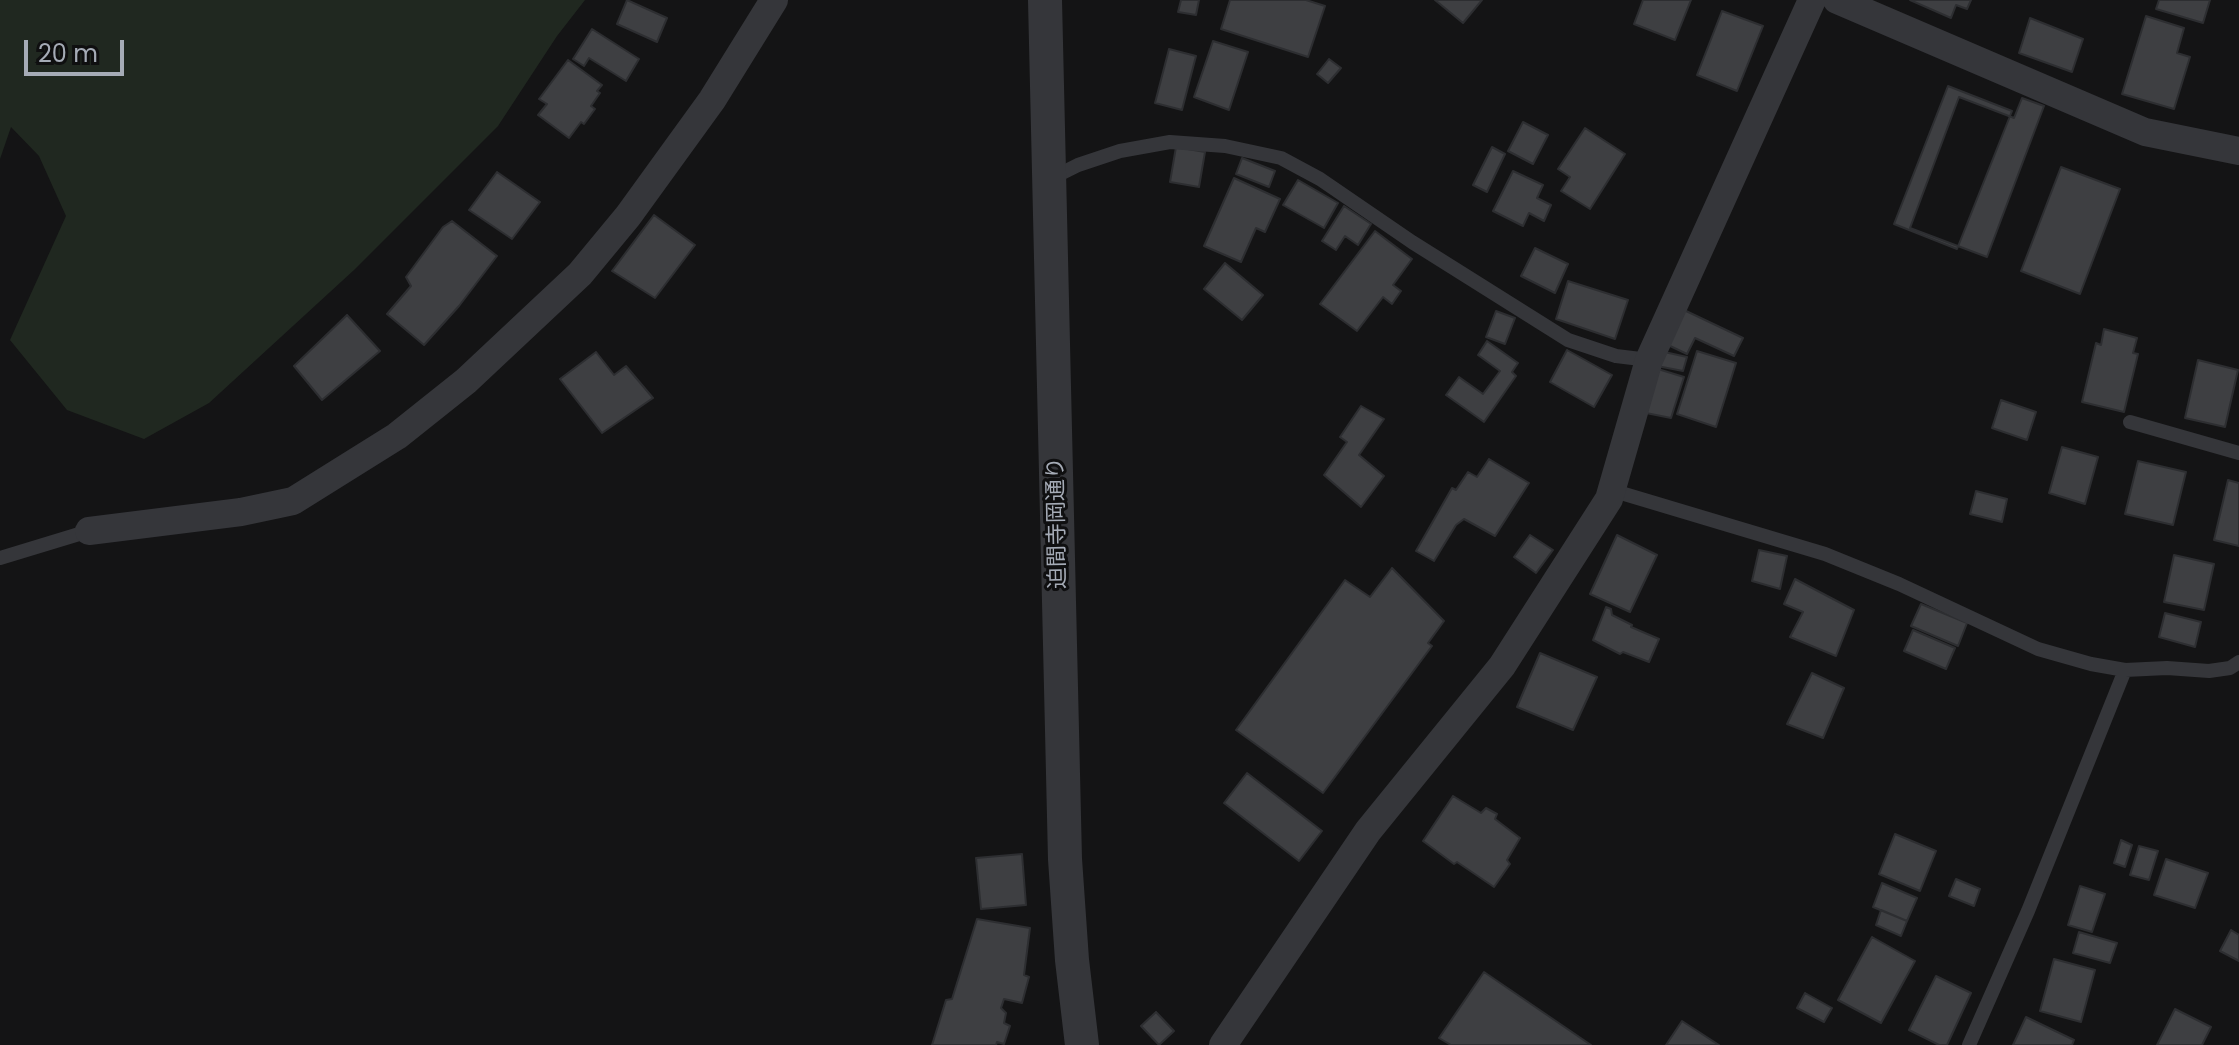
<!DOCTYPE html>
<meta charset="utf-8">
<style>
body{margin:0}
#map{position:relative;width:2239px;height:1045px;overflow:hidden;background:#141415;font-family:Poppins,sans-serif}
canvas{display:block}
.scale{position:absolute;left:24px;top:40px;width:100px;height:36px;box-sizing:border-box;border:4px solid #a5abb6;border-top:0;padding-left:10px;font-size:24px;line-height:28px;white-space:nowrap;color:#a5abb6;-webkit-text-stroke:6px #0f0f10;paint-order:stroke}
</style>
<div id="map">
<canvas width="2239" height="1045"></canvas>
<div class="scale">20 m</div>
</div>
<script>
const ctx = document.querySelector('canvas').getContext('2d');
ctx.lineJoin = 'round';
function paint(path, color) { ctx.fillStyle = color; ctx.fill(path, 'evenodd'); }
const shape = rows => new Path2D(rows.map(r => 'M' + r).join(''));
function strokePath(path, color, width, dash) { ctx.strokeStyle = color; ctx.lineWidth = width; ctx.lineCap = dash ? 'butt' : 'round'; ctx.setLineDash(dash || []); ctx.stroke(path); }
function write(font, color, halo, rows, align = 'center') {
  ctx.font = font + ' Poppins,"Noto Sans JP",sans-serif'; ctx.lineWidth = 6; ctx.setLineDash([]); ctx.textBaseline = 'middle'; ctx.strokeStyle = halo; ctx.fillStyle = color; for (const [text, x, y, turn = 0] of rows) {
    ctx.save(); ctx.translate(x, y); ctx.rotate((+turn || 0) * Math.PI / 180); ctx.textAlign = isNaN(turn) ? turn : align; if (halo) ctx.strokeText(text, 0, 0); ctx.fillText(text, 0, 0); ctx.restore();
  }
}
const green = shape([
 [0,0,585,0,557,36,498,126,354,270,209,403,144,439,67,410,10,340,66,216,39,156,11,127,0,159]
]);
const building = shape([
 [627,0,667,18,657,42,617,24,627,0],
 [1181,0,1199,0,1196,15,1178,12,1181,0],
 [1230,0,1306,0,1325,6,1308,57,1221,29,1230,0],
 [1435,0,1482,0,1463,23,1435,0],
 [1643,0,1691,0,1675,40,1634,24,1643,0],
 [1910,0,1971,0,1967,9,1956,5,1951,18,1910,0],
 [2159,0,2210,0,2203,23,2156,9,2159,0],
 [1722,11,1763,26,1737,91,1697,75,1722,11],
 [2146,16,2184,28,2177,53,2190,57,2174,109,2122,94,2146,16],
 [2030,18,2083,39,2072,72,2019,53,2030,18],
 [592,29,639,59,626,81,589,58,584,66,573,59,592,29],
 [1213,41,1248,52,1229,110,1194,97,1213,41],
 [1169,49,1196,56,1182,110,1155,103,1169,49],
 [1329,59,1341,68,1328,83,1317,74,1329,59],
 [568,60,602,85,597,91,600,93,591,106,595,109,584,124,581,122,569,138,538,115,547,104,539,99,568,60],
 [1948,86,2012,111,1957,249,1894,224,1948,86],
 [1959,97,2014,118,2022,98,2044,106,1987,257,1910,228,1959,97],
 [1523,122,1548,135,1533,164,1508,151,1523,122],
 [1585,128,1625,154,1590,209,1561,191,1570,177,1558,169,1585,128],
 [1176,147,1205,152,1199,187,1170,182,1176,147],
 [1492,147,1505,154,1487,192,1473,185,1492,147],
 [1242,158,1275,171,1269,187,1236,174,1242,158],
 [2061,167,2120,189,2080,294,2021,271,2061,167],
 [1513,171,1543,185,1537,198,1551,205,1544,221,1529,213,1523,226,1493,211,1513,171],
 [497,172,540,202,512,239,469,210,497,172],
 [1234,178,1280,199,1265,232,1256,228,1241,262,1204,246,1234,178],
 [1298,180,1338,203,1324,228,1283,205,1298,180],
 [1344,206,1371,224,1358,245,1345,236,1336,250,1322,241,1344,206],
 [654,215,695,245,655,298,612,271,654,215],
 [452,221,497,256,459,306,424,345,387,314,411,286,406,277,443,227,452,221],
 [1375,231,1412,259,1393,285,1401,291,1392,304,1383,297,1357,331,1320,304,1375,231],
 [1535,248,1568,264,1555,293,1521,276,1535,248],
 [1225,263,1263,295,1242,320,1204,289,1225,263],
 [1568,281,1628,300,1615,339,1556,319,1568,281],
 [1684,310,1743,338,1734,356,1695,338,1687,354,1668,345,1684,310],
 [1496,311,1515,318,1505,344,1486,337,1496,311],
 [347,315,380,351,322,400,294,366,347,315],
 [2104,329,2137,338,2133,353,2138,354,2124,412,2082,402,2096,343,2101,345,2104,329],
 [1487,341,1518,363,1512,372,1516,376,1484,422,1446,395,1459,377,1483,394,1500,371,1478,355,1487,341],
 [1567,350,1612,375,1594,407,1550,382,1567,350],
 [1660,351,1687,357,1683,371,1657,366,1660,351],
 [1697,351,1736,363,1716,427,1677,414,1697,351],
 [596,352,614,375,626,366,653,398,602,433,560,379,596,352],
 [2198,360,2238,370,2225,427,2185,418,2198,360],
 [1658,369,1684,377,1671,418,1646,413,1658,369],
 [2001,400,2036,412,2027,440,1992,428,2001,400],
 [1361,406,1384,419,1359,455,1384,476,1361,507,1324,475,1347,442,1340,437,1361,406],
 [2062,447,2098,457,2085,504,2049,493,2062,447],
 [1489,459,1529,483,1495,536,1464,519,1456,525,1434,561,1416,551,1452,488,1456,490,1468,472,1477,477,1489,459],
 [2138,461,2186,472,2173,525,2125,514,2138,461],
 [2228,480,2239,483,2239,546,2214,540,2228,480],
 [1976,491,2007,499,2002,522,1970,514,1976,491],
 [1530,535,1553,550,1536,573,1514,557,1530,535],
 [1617,535,1657,555,1630,612,1590,594,1617,535],
 [1759,550,1787,556,1780,589,1752,581,1759,550],
 [2174,555,2214,564,2204,610,2164,602,2174,555],
 [1392,568,1444,621,1428,643,1432,646,1323,793,1236,730,1345,580,1370,597,1392,568],
 [1795,579,1854,610,1836,656,1790,637,1803,612,1784,604,1795,579],
 [1921,604,1967,623,1958,646,1911,626,1921,604],
 [1606,607,1611,609,1612,615,1632,625,1631,627,1659,639,1649,662,1623,652,1620,654,1593,640,1606,607],
 [2165,613,2201,622,2195,647,2159,637,2165,613],
 [1913,630,1955,648,1946,669,1904,651,1913,630],
 [1540,653,1597,677,1573,730,1517,707,1540,653],
 [1812,673,1844,688,1823,738,1787,724,1812,673],
 [1247,773,1322,831,1299,861,1224,803,1247,773],
 [1453,796,1481,813,1486,808,1497,814,1495,819,1520,838,1507,860,1510,864,1494,887,1457,862,1454,864,1423,841,1453,796],
 [1895,834,1936,851,1920,891,1879,874,1895,834],
 [2121,840,2132,845,2125,867,2114,863,2121,840],
 [2139,846,2158,851,2149,880,2130,875,2139,846],
 [1022,854,1026,905,981,909,976,858,1022,854],
 [2166,859,2208,873,2195,908,2154,895,2166,859],
 [1956,879,1980,889,1974,906,1949,896,1956,879],
 [1882,883,1917,898,1907,921,1873,907,1882,883],
 [2080,886,2105,894,2092,932,2068,925,2080,886],
 [1881,910,1907,921,1901,936,1876,925,1881,910],
 [977,919,1030,928,1024,975,1029,977,1022,1003,1004,999,1001,1008,1006,1013,1004,1023,1010,1026,1004,1044,997,1042,996,1045,932,1045,946,1000,952,999,977,919],
 [2231,930,2239,935,2239,961,2220,951,2231,930],
 [2079,932,2117,943,2110,963,2073,953,2079,932],
 [1872,937,1915,961,1881,1023,1838,1000,1872,937],
 [2054,959,2095,970,2081,1022,2040,1011,2054,959],
 [1484,972,1591,1045,1451,1045,1439,1038,1484,972],
 [1936,976,1971,993,1947,1045,1939,1045,1909,1030,1936,976],
 [1805,993,1832,1008,1824,1022,1797,1008,1805,993],
 [2175,1009,2211,1027,2202,1045,2157,1045,2175,1009],
 [1156,1012,1174,1031,1159,1045,1141,1026,1156,1012],
 [2026,1017,2074,1040,2072,1045,2013,1045,2026,1017],
 [1682,1021,1719,1045,1666,1045,1682,1021]
]);
const service = shape([
 [1050,179,1078,165,1120,151,1170,142,1225,146,1281,158,1320,179,1412,242,1568,340,1616,356,1649,360],
 [2130,422,2239,453],
 [1611,490,1825,554,1899,584,2038,649,2091,664,2125,670,2167,668,2209,671,2230,668,2239,662],
 [0,558,89,531],
 [1969,1045,2028,911,2125,670]
]);
const minor = shape([
 [1837,0,2145,132,2239,151],
 [89,531,241,512,293,501,397,436,466,381,580,274,628,216,712,100,774,0],
 [1223,1045,1368,831,1502,666,1609,499,1649,360,1812,0]
]);
const tertiary = shape([
 [1045,0,1065,859,1072,960,1082,1045]
]);
const streetNames = [
 ["迫間寺岡通り",1058,523,-91]
];
paint(green, '#202820');
paint(building, '#3e3f42');
strokePath(building, '#2d2e31', 2);
strokePath(service, '#35363a', 14);
strokePath(minor, '#35363a', 28);
strokePath(tertiary, '#35363a', 34);
write('22px', '#a5abb6', '#0f0f10', streetNames);
</script>
